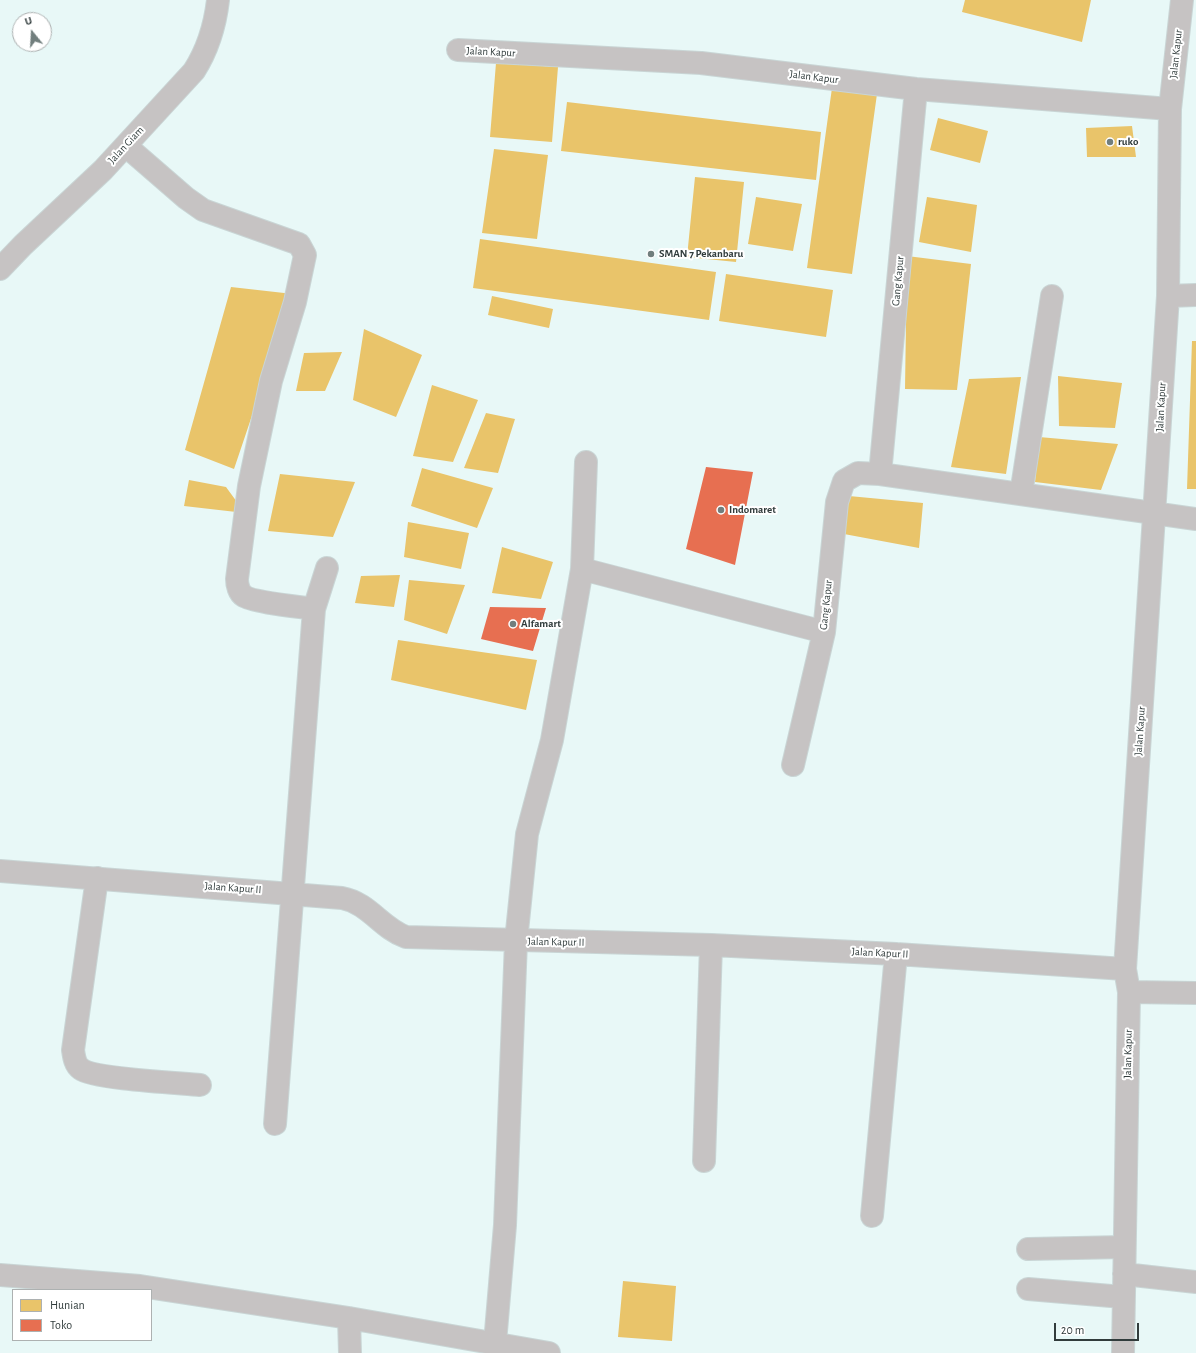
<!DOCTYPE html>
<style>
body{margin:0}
#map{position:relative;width:1196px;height:1353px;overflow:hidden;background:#e8f8f7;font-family:"Alegreya Sans",sans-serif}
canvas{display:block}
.legend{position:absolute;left:12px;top:1289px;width:140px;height:52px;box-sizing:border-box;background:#fff;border:1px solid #adb1b1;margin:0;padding:5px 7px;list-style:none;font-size:12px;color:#313c3c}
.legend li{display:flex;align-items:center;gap:8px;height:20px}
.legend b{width:20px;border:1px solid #adb1b1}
.north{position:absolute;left:12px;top:12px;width:40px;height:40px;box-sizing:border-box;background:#fff;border:1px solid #adb1b1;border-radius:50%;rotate:342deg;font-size:11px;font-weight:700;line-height:16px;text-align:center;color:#313c3c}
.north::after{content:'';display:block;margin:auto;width:14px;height:18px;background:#717e7d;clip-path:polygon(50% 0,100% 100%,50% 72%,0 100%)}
.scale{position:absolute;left:1054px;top:1323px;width:85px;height:18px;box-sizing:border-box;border:2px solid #313c3c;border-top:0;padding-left:5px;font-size:12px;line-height:14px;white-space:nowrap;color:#313c3c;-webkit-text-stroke:3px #fff;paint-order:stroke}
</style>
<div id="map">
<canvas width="1196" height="1353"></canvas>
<ul class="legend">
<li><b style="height:11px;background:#e9c46a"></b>Hunian</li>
<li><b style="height:11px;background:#e76f51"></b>Toko</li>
</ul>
<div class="north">U</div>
<div class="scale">20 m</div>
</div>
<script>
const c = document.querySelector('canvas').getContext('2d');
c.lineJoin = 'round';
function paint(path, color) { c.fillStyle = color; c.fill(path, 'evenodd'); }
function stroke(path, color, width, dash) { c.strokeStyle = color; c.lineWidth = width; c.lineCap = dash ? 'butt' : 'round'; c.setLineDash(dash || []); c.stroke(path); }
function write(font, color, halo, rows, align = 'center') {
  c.font = font + ' "Alegreya Sans",sans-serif'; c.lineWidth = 4; c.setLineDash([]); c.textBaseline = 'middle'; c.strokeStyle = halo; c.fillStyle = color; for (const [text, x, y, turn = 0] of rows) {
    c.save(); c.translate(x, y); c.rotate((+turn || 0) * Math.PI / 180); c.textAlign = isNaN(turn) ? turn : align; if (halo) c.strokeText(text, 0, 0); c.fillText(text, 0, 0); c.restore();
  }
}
paint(new Path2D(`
 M965,0H1091L1082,42L962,12Z
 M496,63L558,67L552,142L490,137Z
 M832,88L877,94L852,274L807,268Z
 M567,102L821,132L816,180L561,151Z
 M938,118L988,131L980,163L930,150Z
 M1132,126L1136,157H1087L1086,128Z
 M494,149L548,155L537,239L482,233Z
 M695,177L744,182L736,262L687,257Z
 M756,197L802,204L793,251L748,244Z
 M927,197L977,205L971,252L919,242Z
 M480,239L716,272L709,320L473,288Z
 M907,256L971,264L957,390L905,389Z
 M726,274L833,290L826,337L719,321Z
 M231,287L293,294L234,469L185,450Z
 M492,296L553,309L549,328L488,315Z
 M364,329L422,355L396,417L353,400Z
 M1192,341H1196V489H1187Z
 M342,352L325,391H296L304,353Z
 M1058,376L1122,383L1115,428L1059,426Z
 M1021,377L1006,474L951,467L969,379Z
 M432,385L478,400L453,462L413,456Z
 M486,413L515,419L498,473L464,468Z
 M1039,437L1118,444L1101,490L1035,482Z
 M422,468L493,488L477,528L411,506Z
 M280,474L355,482L333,537L268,531Z
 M189,480L226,487L245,513L184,506Z
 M849,496L923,503L919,548L844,534Z
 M408,522L469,533L461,569L404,557Z
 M502,547L553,562L541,599L492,593Z
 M400,575L394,607L355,603L361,576Z
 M409,580L465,585L447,634L404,620Z
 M398,640L537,660L526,710L391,680Z
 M623,1281L676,1286L672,1341L618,1337Z`), '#e9c46a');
paint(new Path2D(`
 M706,467L753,472L735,565L686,549Z
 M490,607L546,608L533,651L481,639Z`), '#e76f51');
const minor = new Path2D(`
 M458,50L701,63L916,89L1170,109
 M126,146L186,198L203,210L299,244L305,255L295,302L271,381L249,486L237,579C237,585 239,593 244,596C252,602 301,607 314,609
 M0,269L23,245L103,170L194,71C208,49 215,26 218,0
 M1168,296L1196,295
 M880,474L916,89
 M1021,494L1052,296
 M582,569L824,632
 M793,765L824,632L837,502L844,481L858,473L880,474L1196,519
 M0,871L342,898C369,903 381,928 406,937L711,945L896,954L1125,969
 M97,878L73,1050C74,1057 75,1065 81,1069C94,1079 180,1083 200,1085
 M1129,992L1196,993
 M275,1124L314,609L327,568
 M704,1161L711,945
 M872,1216L896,954
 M1028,1249L1124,1247
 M1124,1274L1196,1282
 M0,1275L140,1286L349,1318L549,1353
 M1028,1289L1123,1297
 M349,1318L350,1353
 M495,1343L505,1225L516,941L527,834L552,740L582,569L586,462
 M1123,1353L1129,992L1125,969L1168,296L1170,109L1182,0`);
stroke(minor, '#c9d5d5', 24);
stroke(minor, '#c6c3c3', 22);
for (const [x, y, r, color] of [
 [1110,142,4,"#717e7d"],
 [651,254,4,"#717e7d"],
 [721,510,4,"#717e7d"],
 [513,624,4,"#717e7d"]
]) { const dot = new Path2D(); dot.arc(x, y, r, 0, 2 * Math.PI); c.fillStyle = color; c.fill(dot); stroke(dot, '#fff', 1.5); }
write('11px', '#313c3c', '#fff', [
 ["Jalan Kapur",491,52,3],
 ["Jalan Kapur",1176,54,-84],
 ["Jalan Kapur",814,77,7],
 ["Jalan Giam",126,145,-47],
 ["Gang Kapur",898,281,-85],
 ["Jalan Kapur",1161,407,-87],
 ["Gang Kapur",826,605,-84],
 ["Jalan Kapur",1140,731,-86],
 ["Jalan Kapur II",233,888,4],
 ["Jalan Kapur II",556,942,1],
 ["Jalan Kapur II",880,953,3],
 ["Jalan Kapur",1128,1054,-89]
]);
write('bold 11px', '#313c3c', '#fff', [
 ["ruko",1118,142],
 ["SMAN 7 Pekanbaru",659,254],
 ["Indomaret",729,510],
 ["Alfamart",521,624]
], 'left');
</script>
